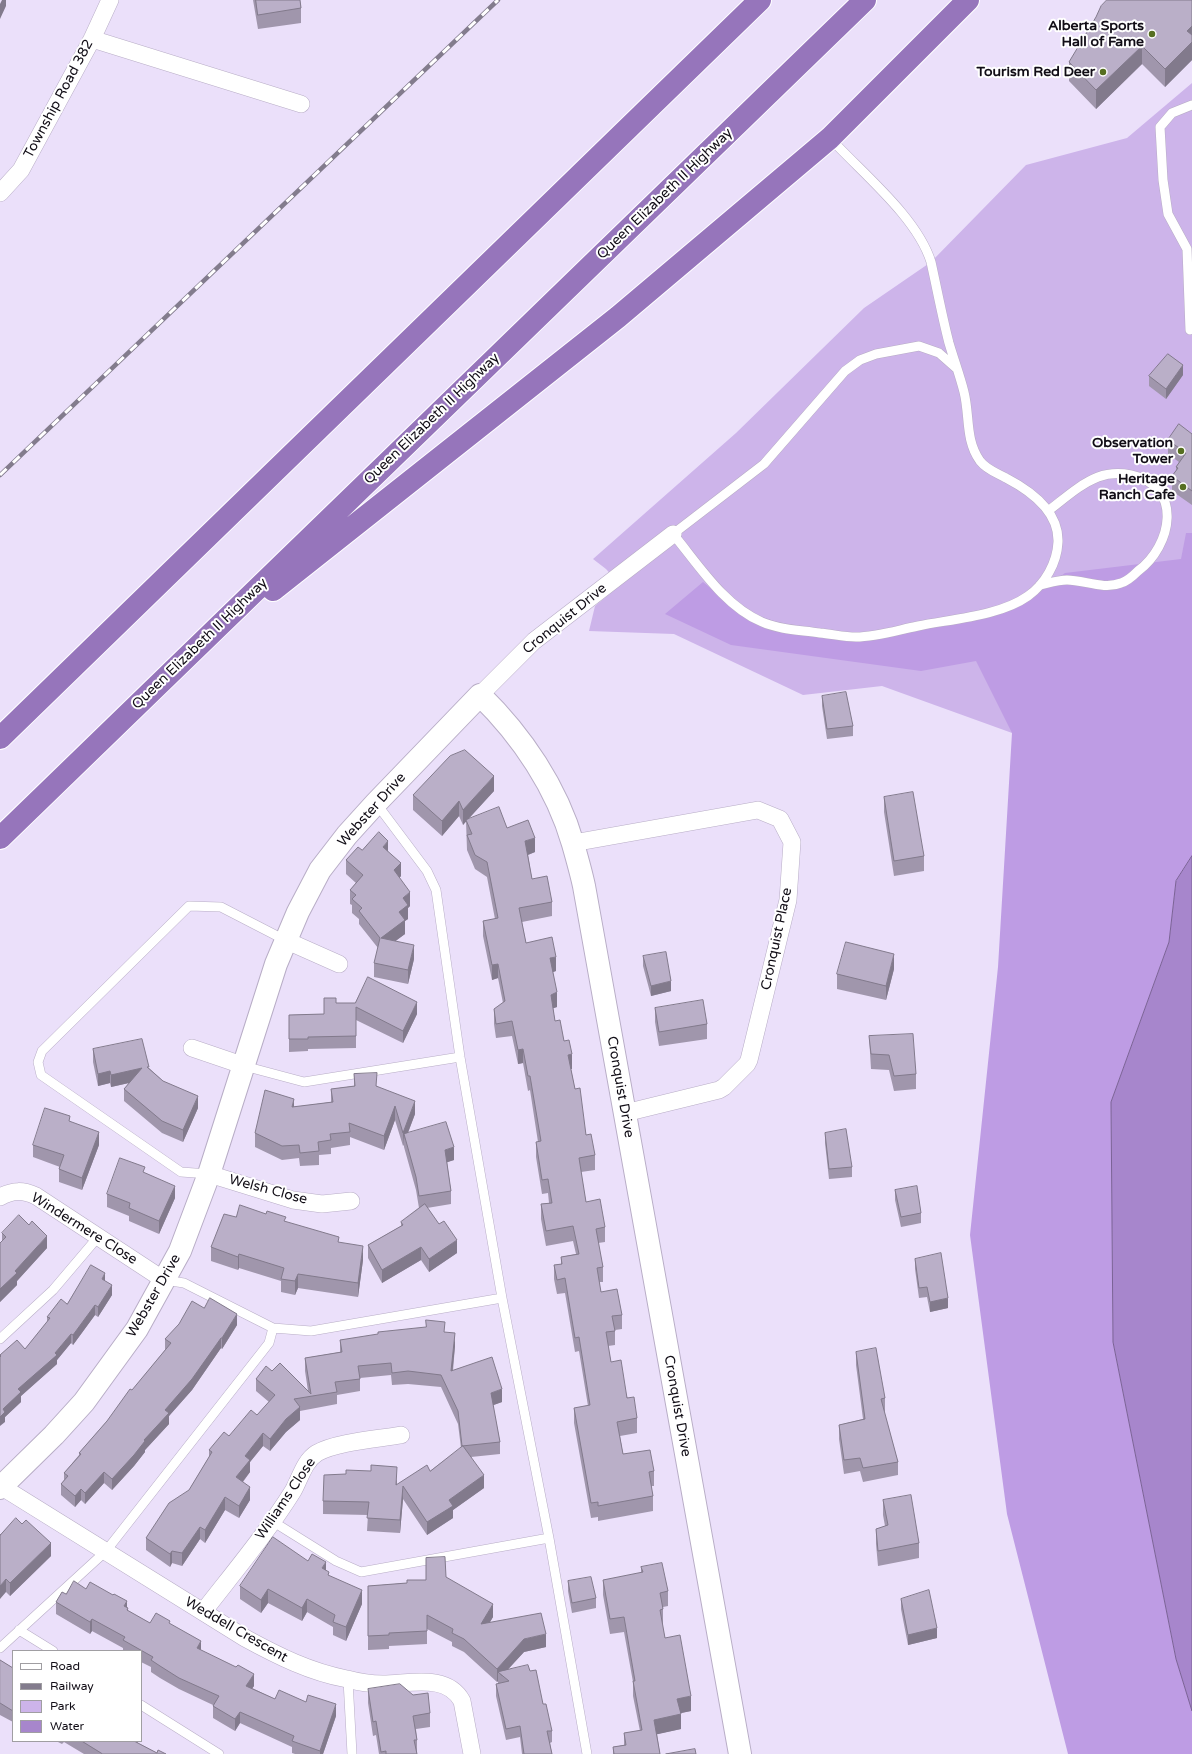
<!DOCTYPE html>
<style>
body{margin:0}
#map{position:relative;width:1192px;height:1754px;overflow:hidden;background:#ebe0fa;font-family:"Varela Round",sans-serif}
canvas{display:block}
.legend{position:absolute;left:12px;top:1650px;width:130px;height:92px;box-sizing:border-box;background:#fff;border:1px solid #a09ea2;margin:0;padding:5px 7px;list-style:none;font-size:12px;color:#110d16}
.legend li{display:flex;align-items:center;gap:8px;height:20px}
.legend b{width:20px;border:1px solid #a09ea2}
</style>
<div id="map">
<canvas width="1192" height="1754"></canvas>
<ul class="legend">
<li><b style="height:5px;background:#fff"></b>Road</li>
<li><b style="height:5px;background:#837c8d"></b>Railway</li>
<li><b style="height:11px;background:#cdb4ea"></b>Park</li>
<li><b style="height:11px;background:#a786cc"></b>Water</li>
</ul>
</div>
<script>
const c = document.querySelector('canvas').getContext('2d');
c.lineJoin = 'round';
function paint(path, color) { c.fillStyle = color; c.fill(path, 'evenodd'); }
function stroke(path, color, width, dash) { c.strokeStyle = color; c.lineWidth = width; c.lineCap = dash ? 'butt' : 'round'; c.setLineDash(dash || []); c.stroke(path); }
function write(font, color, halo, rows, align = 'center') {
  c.font = font + ' "Varela Round",sans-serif'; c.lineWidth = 4; c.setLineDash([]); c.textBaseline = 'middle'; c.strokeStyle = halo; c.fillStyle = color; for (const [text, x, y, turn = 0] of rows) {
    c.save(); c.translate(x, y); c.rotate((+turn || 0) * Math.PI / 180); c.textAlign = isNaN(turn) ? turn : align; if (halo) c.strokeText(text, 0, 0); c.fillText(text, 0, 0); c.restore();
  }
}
paint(new Path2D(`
 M1192,83V798L882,686L803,695L674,634L589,631L595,606L620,585L606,569L593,559L736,433L864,308L931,262L1026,165L1127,138Z`), '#cdb4ea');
paint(new Path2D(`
 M1186,533H1192V856L1176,881L1169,942L1111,1102L1113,1342L1176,1659L1192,1711V1754H1068L1007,1514L970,1235L998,967L1012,733L976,661L921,671L731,645L665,614L703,582L735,608L825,638L863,639L1029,599L1065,573L1181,559Z`), '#be9ce4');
const water = new Path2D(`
 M1192,856V1711L1176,1659L1113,1342L1111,1102L1169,942L1176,881Z`);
paint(water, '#a786cc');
stroke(water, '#7a6295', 1);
const service = new Path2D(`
 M830,138C862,173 917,217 931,262C937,289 942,316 949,343C954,360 960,376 964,392C970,416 965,440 980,461C987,470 997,473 1006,478C1031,491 1059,512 1058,542C1057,563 1045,584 1028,596C1000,616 952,619 918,626C898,630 876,637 856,637C844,637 832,634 820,633C801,630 780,630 762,622C724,606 698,564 673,534L764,464L845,371L860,360L876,354L919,346L939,353L956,368
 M1190,330L1187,249L1168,214L1163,180L1160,127L1172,113L1192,105
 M1040,585C1049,583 1058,580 1067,580C1084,580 1104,590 1121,583C1128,581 1133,576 1138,571C1172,546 1184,486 1131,475C1121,473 1109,473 1098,477C1080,484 1064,499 1048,511
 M376,803L427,871L436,890L460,1057L502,1298L549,1538L587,1754
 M244,1066L304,1082L460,1057
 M209,1174L181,1172L41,1075L38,1062L42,1051L189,906L221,907L285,940
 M164,1280L184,1283L273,1328L311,1331L502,1298
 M0,1339L53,1290L98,1237
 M272,1521L336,1561L361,1572L549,1538
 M19,1630L53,1651
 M0,1648L106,1551L269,1343L273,1328
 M348,1680L352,1754
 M141,1705L219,1754`);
const minor = new Path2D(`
 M92,39L301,104
 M0,193L21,170L92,39L110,0
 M480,695L534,641L673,534
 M573,843L758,810L780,819L792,842L788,900L749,1060L747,1064L724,1087L719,1090L625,1113
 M285,940L339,964
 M192,1048L242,1065
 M209,1174L293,1200L322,1204L351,1201
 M0,1197C13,1190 23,1190 36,1196L164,1280
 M2,1487L245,1638C278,1656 310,1672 347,1679C358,1682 371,1684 383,1684C409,1684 447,1673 462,1701L472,1754
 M203,1612C234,1572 266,1534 293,1491C300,1479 304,1461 317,1453C336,1442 378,1439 401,1435`);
const tertiary = new Path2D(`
 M0,1488L54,1435L84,1402L137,1329L180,1251L209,1174L276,964L298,912L320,870L347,835L376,803L480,695C522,736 557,788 573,844C577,858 581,872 584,886L740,1754`);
const motorway = new Path2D(`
 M273,590L618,317L830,138L968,0
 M0,738L760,0
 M0,838L865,0`);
stroke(service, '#b8adc6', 10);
stroke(minor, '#b8adc6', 18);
stroke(tertiary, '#b8adc6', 24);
stroke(motorway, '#fff', 24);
stroke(service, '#fff', 9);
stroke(minor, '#fff', 17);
stroke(tertiary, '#fff', 22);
stroke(motorway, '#9675bb', 22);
const rail = new Path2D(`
 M0,475L498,0`);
stroke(rail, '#837c8d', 4.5);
stroke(rail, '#fff', 3, [9]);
paint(new Path2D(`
 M253,0H300L301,8V23L258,29Z
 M1192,0V60L1165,87L1142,64L1096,109L1069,81V62Z
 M1183,375L1166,399L1149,386V376Z
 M1192,434V505L1172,491V476L1176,471V467L1179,462L1168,454V440Z
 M822,696L853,726V736L827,739L822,706Z
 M494,791L468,819L507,828L535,852L528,855L532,879L552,902V916L522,922L526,943L556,971L553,972L557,1007L553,1008L555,1021L564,1041L572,1069H571L575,1089L586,1135L595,1155V1170L581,1172L586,1202L605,1227V1242L598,1243L603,1267V1282H599L601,1292L622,1315V1329L615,1330V1345L608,1346L611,1362L637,1418V1433L620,1436L623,1454L654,1471V1486H651L653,1496V1511L598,1521V1517L591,1518L574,1423V1408L588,1406L579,1351L575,1352L565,1293L557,1294L554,1279V1265L561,1264V1257L576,1254L573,1241L546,1246L541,1219V1204L549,1203L548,1193L542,1194L536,1157V1142H538L530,1090L528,1091L523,1063L518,1064L512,1036L496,1038L494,1024V1009L503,1003L498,978L492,980L483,936V921L495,919L487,877L475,869L467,850L466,821L463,825L459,816L442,836L413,810V795Z
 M884,797L924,856V871L894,876L884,812Z
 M362,850L388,851L401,876L399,878L410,906L408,908V919L405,921V934L395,941L414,959L408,984L374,977V963L378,948L359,924V919L352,913V905L350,904V890L356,883L346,874V860Z
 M643,956L671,991L651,996L643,966Z
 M894,969L886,1000L837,989V974Z
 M336,1003L417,1014L403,1043L356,1020V1048L308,1049V1051L289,1052V1015L324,1014Z
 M655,1008L707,1024V1039L659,1046L655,1022Z
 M869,1036L916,1074V1089L894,1091L889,1070L871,1069Z
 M93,1049L149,1068L163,1081L198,1108L183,1142L162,1133L124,1101V1089L129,1083L111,1087L110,1083L98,1086L93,1062Z
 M354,1074L377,1086L415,1114L408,1133L454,1160L447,1162L451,1191V1204L427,1208L457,1253L429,1272L421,1260L382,1283L368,1258V1245L401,1226V1222L419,1208L416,1190L404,1147V1145L403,1146L395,1120L384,1150L350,1137V1145L331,1148V1154L319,1155V1165L300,1166L299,1158L282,1160L255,1147V1133L294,1107L331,1102V1089L354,1086Z
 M70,1121L99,1145L82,1190L59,1182V1169L60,1167L33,1157V1145Z
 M825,1133L852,1167V1177L829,1179L825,1143Z
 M145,1173L175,1198L159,1234L129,1221V1216L107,1207V1194Z
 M895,1190L921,1213V1223L901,1227L895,1200Z
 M236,1217L286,1222L339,1243L363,1260L358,1297L298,1288L295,1295L281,1292V1281L239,1268L238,1270L211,1261V1247Z
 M2,1233L47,1248L17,1281V1285L0,1302V1243L2,1241Z
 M915,1259L948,1308L930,1312L927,1297L919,1298L915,1269Z
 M105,1281L112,1295L98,1317L95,1315L73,1345L71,1343L57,1360V1364L21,1396V1402L5,1417V1422L0,1355L25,1349L47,1322V1317L67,1304Z
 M204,1308L237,1325L222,1349L221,1348L192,1390L169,1416V1424L145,1450V1452L134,1466L112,1490L104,1483L85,1504L81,1500L75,1507L61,1495V1484L64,1480V1473L79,1455V1453L107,1421L165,1350V1339Z
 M445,1332L455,1346L453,1371L502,1402L493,1405L500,1442V1454L471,1457L484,1488L453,1510V1518L427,1535L403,1499L400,1533L367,1531L368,1515L323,1514V1501L397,1480V1485L430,1471L461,1448L458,1424L441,1387L408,1384L392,1385L391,1375L360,1378V1391L337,1395V1404L300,1411V1420L286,1432L270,1451L263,1446L250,1462V1472L243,1482L250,1500L239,1518L225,1510L205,1543L200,1539L182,1566L172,1563L170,1567L146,1550V1538L189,1490L209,1457V1450L257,1415L269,1402L256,1391V1379L272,1371L308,1391L305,1371V1358L340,1352V1340Z
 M856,1352L885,1398V1411L884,1412L898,1462V1475L863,1482L860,1471L844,1474L839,1439V1425L863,1419L856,1365Z
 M883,1500L919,1543V1558L878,1566L876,1544V1529L885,1526L883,1515Z
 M0,1534L51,1556L10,1596L6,1592Z
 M426,1558L446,1577L493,1617L490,1622L546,1647L524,1652L508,1669L530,1671L543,1704L552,1731V1742L550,1743L552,1754H522L520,1737L506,1740L496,1696V1684H498V1681L497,1682L464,1652L452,1646V1642L427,1629V1644L389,1646V1649L368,1650V1586L407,1583L426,1580Z
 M308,1561L326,1570L329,1576L362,1604L346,1641L333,1635V1627L307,1612L302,1621L268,1603L261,1613L240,1599V1586Z
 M641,1567L668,1591V1606L663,1607V1624H662L665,1638L691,1711L680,1713L681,1729L657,1734L660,1754H613V1747L624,1745V1733L640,1731L633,1696V1682L624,1632L610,1634L603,1595V1580L641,1573Z
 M568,1581L596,1598V1608L572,1613L568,1591Z
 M86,1589L127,1608L128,1611L150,1623L170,1624L201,1650L254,1686L252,1688L275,1699L336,1716L323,1754H295L292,1753V1747L240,1723L235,1731L213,1718V1705L179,1689L160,1678L151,1672V1667L141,1662V1651H123V1648L92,1631L90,1634L56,1614V1602L66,1594Z
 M901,1599L937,1638L908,1645L901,1609Z
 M0,1660L13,1668V1722L0,1715Z
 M368,1689L430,1713V1727L416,1729L417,1740V1754H379L376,1735L373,1736L368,1703Z
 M56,1741H138V1743L157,1753L166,1754H84L64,1742L62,1744Z`), '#a096ac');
paint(new Path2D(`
 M2,0H6V6L0,19V4Z
 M1192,26V60L1165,87V69L1187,31Z
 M1142,46V64L1096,109V90Z
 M1183,365V375L1166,399V389Z
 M494,776V791L463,825V810Z
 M459,801V816L442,836V821Z
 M535,838V852L525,856V841Z
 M388,841V854L383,847Z
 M401,863V876L394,884V870Z
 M410,892V906L408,908V919L405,921V934L381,952V938L399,912L403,898Z
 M414,945V959L408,984V970Z
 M894,954V969L886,1000V986Z
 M556,957V971L550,973V958Z
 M498,964V978L492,980V965Z
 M671,981V991L651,996V986Z
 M557,992V1007L551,1009V995Z
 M417,1002V1014L403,1043V1031Z
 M523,1049V1063L518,1064V1050Z
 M572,1054V1069H568V1055Z
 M142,1068V1080L111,1087V1075Z
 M110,1071V1083L98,1086V1074Z
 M198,1096V1108L183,1142V1130Z
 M294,1099V1113L292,1107Z
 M415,1101V1114L405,1140L404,1134L403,1146V1133Z
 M395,1106V1120L384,1150V1136Z
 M99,1132V1145L82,1190V1178Z
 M454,1147V1160L445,1163V1150Z
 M175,1186V1198L159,1234V1221Z
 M47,1236V1248L17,1281V1285L0,1302V1289L15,1271Z
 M457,1240V1253L429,1272V1259Z
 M363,1246V1260L358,1297V1283Z
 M421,1247V1260L382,1283V1270Z
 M239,1254V1268L238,1270V1257Z
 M105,1273V1283L102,1279Z
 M298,1274V1288L295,1295V1281Z
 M112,1285V1295L98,1317V1307Z
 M948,1298V1308L930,1312V1302Z
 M95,1305V1315L73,1345V1335Z
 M237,1314V1325L222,1349V1338Z
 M455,1333V1346L451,1384V1371Z
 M71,1334V1343L57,1360V1364L21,1396V1402L5,1417V1422L0,1426V1417L3,1409L18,1389L55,1353Z
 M221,1338V1348L192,1390L169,1416V1424L145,1450V1452L134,1466L112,1490V1479L144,1440L165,1410Z
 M502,1389V1402L491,1406V1393Z
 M300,1407V1420L286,1432L270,1451V1439L286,1419Z
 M263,1433V1446L250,1462V1472L236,1490V1477L245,1456Z
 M104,1472V1483L85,1504V1493Z
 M484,1475V1488L453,1510V1518L427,1535V1522L449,1500Z
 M403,1486V1499L400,1533V1520Z
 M250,1487V1500L239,1518V1506Z
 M81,1489V1500L75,1507V1496Z
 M225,1497V1510L205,1543V1530Z
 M200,1527V1539L182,1566V1553Z
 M51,1543V1556L10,1596V1583Z
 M172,1551V1563L170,1567V1554Z
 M326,1562V1575L322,1568Z
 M6,1579V1592L0,1599V1586Z
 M268,1589V1603L261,1613V1600Z
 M362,1590V1604L346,1641V1627Z
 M307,1599V1612L302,1621V1608Z
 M127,1601V1609L128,1608V1620L124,1606Z
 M493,1604V1617L481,1637V1624Z
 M92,1619V1631L90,1634V1622Z
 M937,1628V1638L908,1645V1635Z
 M546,1634V1647L524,1652L502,1676L498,1672V1681L497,1682V1669L524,1639Z
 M201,1641V1653L197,1648Z
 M254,1674V1686L246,1697V1686Z
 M691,1696V1711L677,1714V1699Z
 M336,1704V1716L323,1754H320V1751Z
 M240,1712V1723L235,1731V1719Z
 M681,1714V1729L654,1735V1720Z`), '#827a8c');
const building = new Path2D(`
 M256,0H300L301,8L258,15Z
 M1107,0H1192V26L1187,31L1192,35V42L1165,69L1142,46L1096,90L1069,62L1096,17L1101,6Z
 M1168,354L1183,365L1166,389L1149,376Z
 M1179,424L1192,434V491L1172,476L1178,468L1176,467L1186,453L1168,440Z
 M846,692L853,726L827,729L822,696Z
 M465,750L494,776L463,810L459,801L442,821L413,795L450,756Z
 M913,792L924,856L894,861L884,797Z
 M499,807L507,828L528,820L535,838L525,841L532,879L547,876L552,902L519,908L526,943L552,937L556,957L550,958L557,992L551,995L555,1021L560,1020L564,1041L569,1040L572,1054L568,1055L575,1089L580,1088L586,1135L591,1134L595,1155L579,1158L586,1202L600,1199L605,1227L596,1229L603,1267L597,1268L601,1292L617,1289L622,1315L612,1316L615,1331L606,1332L611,1362L621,1360L627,1398L634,1397L637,1418L617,1422L623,1454L650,1450L654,1471L649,1472L653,1496L598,1506V1502L591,1503L574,1408L590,1405L579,1337L575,1338L565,1278L557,1280L554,1265L562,1264L561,1257L579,1254L573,1226L546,1231L541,1204L552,1203L548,1179L542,1180L536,1142L541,1141L530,1076H528L523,1049L518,1050L512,1021L496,1024L494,1009L505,1001L498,964L492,965L483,921L498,918L487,862L475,855L467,835L472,834L466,820Z
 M379,832L388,841L383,847L401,863L394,870L410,892L403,898L408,905L399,912L405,920L381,938L414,945L408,970L374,963L380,938L359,911L362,908L352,899L356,895L350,890L363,875L346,860L358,847L362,850Z
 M846,942L894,954L886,986L837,974Z
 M666,952L671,981L651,986L643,956Z
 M368,977L417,1002L403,1031L356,1007V1036L308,1037V1039H289V1015L324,1014V998H336V1003H355Z
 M703,1000L707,1024L659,1032L655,1008Z
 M913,1034L916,1074L894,1076L889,1055L871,1054L869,1036Z
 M142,1039L149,1067H147L163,1081L198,1096L183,1130L162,1121L124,1089L142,1068L111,1075L110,1071L98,1074L93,1049Z
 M377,1073L376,1086L415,1101L403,1133L395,1106L384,1136L349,1123L350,1132L330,1134L331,1140L318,1142L319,1151L300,1153L299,1145L282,1146L255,1133L265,1090L294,1099L292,1107L333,1102L331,1089L355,1086L354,1074Z
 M45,1108L70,1116L69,1121L99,1132L82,1178L59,1169L64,1155L33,1145Z
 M446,1122L454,1147L445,1150L451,1191L419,1196L416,1177L404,1134Z
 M846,1129L852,1167L829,1169L825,1133Z
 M120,1158L145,1167L143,1172L175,1186L159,1221L129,1208L130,1203L107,1194Z
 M917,1186L921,1213L901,1217L895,1190Z
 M425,1204L439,1224L444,1221L457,1240L429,1259L421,1247L382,1270L368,1245L403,1225L401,1222Z
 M240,1205L266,1214L267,1211L286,1217L284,1221L339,1237L338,1242L363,1246L358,1283L298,1274L295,1281L281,1279L284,1268L239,1254L238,1257L211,1247L224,1214L236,1217Z
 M19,1215L29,1225L32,1221L47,1236L15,1271L17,1273L0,1289V1243L6,1237L2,1233Z
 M941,1253L948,1298L930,1302L927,1287L919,1288L915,1259Z
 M91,1265L105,1273L102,1279L112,1285L98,1307L95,1305L73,1335L71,1334L55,1353L57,1355L18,1389L21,1392L3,1409L5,1412L0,1417V1357L1,1356L0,1355L17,1340L25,1349L50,1318L47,1317L61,1299L67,1304Z
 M210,1298L237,1314L222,1338H221L192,1379L165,1410L169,1413L144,1440L145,1441L134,1455L112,1479L104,1472L85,1493L81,1489L75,1496L61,1484L68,1476L64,1473L81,1454L79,1453L107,1421L130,1389L132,1390L171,1343L165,1339L179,1324L192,1301L204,1308Z
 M426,1320L445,1322L444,1332L455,1333L451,1371L492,1357L502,1389L491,1393L500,1442L462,1446L458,1411L441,1375L408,1371L392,1373L391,1363L358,1366L360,1379L335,1382L337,1392L294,1399L300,1407L286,1419L270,1439L263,1433L245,1456L250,1460L236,1477L250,1487L239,1506L225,1497L205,1530L200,1527L182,1553L172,1551L170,1554L146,1538L169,1503L189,1490L212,1452L209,1450L224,1432L229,1436L251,1410L257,1415L275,1395L256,1379L266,1366L272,1371L280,1363L311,1394L305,1358L342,1352L340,1340L378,1334V1332L426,1327Z
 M876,1348L885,1398L881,1399L898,1462L863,1468L860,1458L844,1460L839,1425L865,1419L856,1352Z
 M463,1446L484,1475L449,1500L453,1506L427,1522L403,1486L400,1520L367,1518L369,1502L323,1501L324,1475L346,1474V1470L371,1471V1465L397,1467L396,1485L427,1465L430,1471Z
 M911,1495L919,1543L878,1551L876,1529L888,1525L883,1500Z
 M16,1518L22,1524L26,1520L51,1543L10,1583L6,1579L0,1586V1534V1535Z
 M273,1537L308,1561L312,1554L326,1562L322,1568L329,1572L328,1575L362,1590L346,1627L333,1622L335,1615L307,1599L302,1608L268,1589L261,1600L240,1586Z
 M445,1557L446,1577L493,1604L481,1624L541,1613L546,1634L524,1639L497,1669L464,1639L452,1633L453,1629L427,1615V1631L389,1633V1635L368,1636V1586L407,1583V1580H426V1558Z
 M662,1563L668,1591L660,1593L663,1609L660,1610L665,1638L680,1635L691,1696L677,1699L681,1714L654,1720L660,1754H614L613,1747L626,1745L624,1733L642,1730L633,1681H635L624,1617L610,1619L603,1580L643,1572L641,1567Z
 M591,1577L596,1598L572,1603L568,1581Z
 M74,1581L86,1589L90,1582L113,1595L114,1594L127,1601L124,1606L128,1608L127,1610L150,1623L156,1613L170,1621L169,1623L201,1641L197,1648L236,1667L238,1665L254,1674L246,1686L275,1699L279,1690L306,1702L308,1695L336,1704L320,1751L292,1741L294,1736L240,1712L235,1719L213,1706L219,1696L179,1678L160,1666L151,1660L153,1657L123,1640L125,1637L92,1619L90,1622L56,1602L62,1592L66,1594Z
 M929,1590L937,1628L908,1635L901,1599Z
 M0,1660L13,1668V1711L0,1703Z
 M528,1665L530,1671L536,1670L543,1704H546L552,1731H547L552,1754H524L520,1726L506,1729L496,1684L509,1681L498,1672Z
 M400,1684L413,1695L428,1693L430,1713L413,1716L417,1740H414L417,1754H386V1751L381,1752L376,1721L373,1722L368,1689Z
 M82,1741H134L157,1753L158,1750L166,1754H103Z
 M695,1749L696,1754H666Z`);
paint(building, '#baafc8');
stroke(building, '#827a8c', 1);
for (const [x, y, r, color] of [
 [1152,34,4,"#566f21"],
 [1103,72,4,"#566f21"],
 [1181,451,4,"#566f21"],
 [1183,487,4,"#566f21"]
]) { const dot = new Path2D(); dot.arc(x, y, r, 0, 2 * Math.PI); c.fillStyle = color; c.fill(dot); stroke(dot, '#fff', 1.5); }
write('bold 14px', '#110d16', '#fff', [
 ["Alberta Sports",1144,26],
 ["Hall of Fame",1144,42],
 ["Tourism Red Deer",1095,72],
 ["Observation",1173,443],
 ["Tower",1173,459],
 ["Heritage",1175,479],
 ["Ranch Cafe",1175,495]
], 'right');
write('14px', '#110d16', '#fff', [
 ["Township Road 382",59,99,-62],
 ["Queen Elizabeth II Highway",665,194,-44],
 ["Queen Elizabeth II Highway",432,419,-44],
 ["Cronquist Drive",565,619,-39],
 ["Queen Elizabeth II Highway",200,644,-44],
 ["Webster Drive",372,810,-48],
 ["Cronquist Place",777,939,-78],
 ["Cronquist Drive",620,1087,80],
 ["Welsh Close",268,1190,15],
 ["Windermere Close",84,1229,32],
 ["Webster Drive",154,1296,-60],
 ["Cronquist Drive",677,1406,80],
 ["Williams Close",286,1499,-56],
 ["Weddell Crescent",236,1630,30]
]);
</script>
